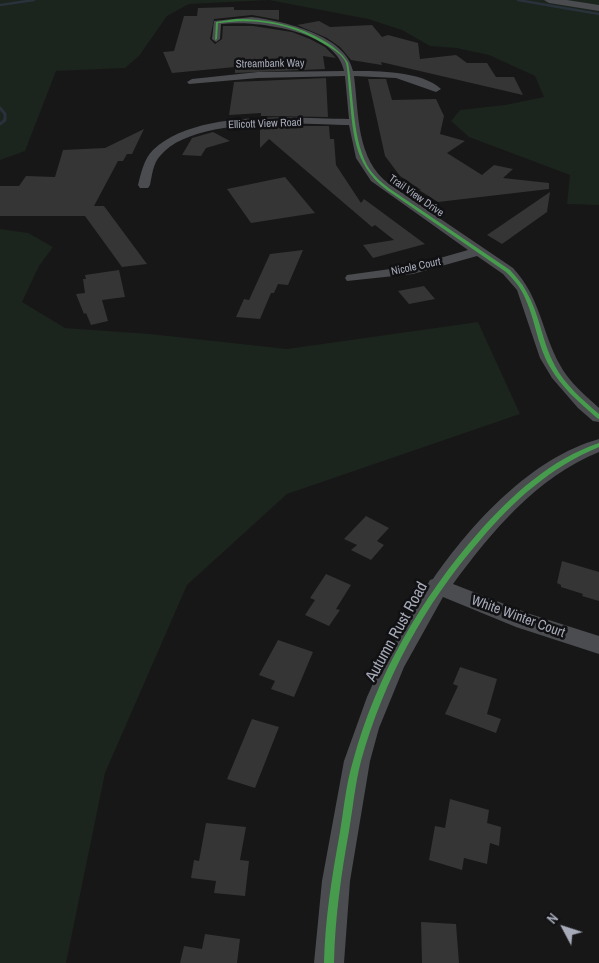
<!DOCTYPE html>
<style>
body{margin:0}
#map{position:relative;width:599px;height:963px;overflow:hidden;background:#171717;font-family:"Archivo Narrow",sans-serif}
canvas{display:block}
.north{position:absolute;left:539px;top:903px;width:50px;height:50px;-webkit-text-stroke:4px #111113;paint-order:stroke;rotate:310deg;font-size:14px;font-weight:700;line-height:20px;text-align:center;color:#a7abb9}
.north::after{content:'';display:block;margin:auto;width:18px;height:22px;background:#a7abb9;clip-path:polygon(50% 0,100% 100%,50% 72%,0 100%)}
</style>
<div id="map">
<canvas width="599" height="963"></canvas>
<div class="north">N</div>
</div>
<script>
const c = document.querySelector('canvas').getContext('2d');
c.lineJoin = 'round';
function paint(path, color) { c.fillStyle = color; c.fill(path, 'evenodd'); }
function stroke(path, color, width, dash) { c.strokeStyle = color; c.lineWidth = width; c.lineCap = dash ? 'butt' : 'round'; c.setLineDash(dash || []); c.stroke(path); }
function write(font, color, halo, rows, align = 'center') {
  c.font = font + ' "Archivo Narrow",sans-serif'; c.lineWidth = 5; c.setLineDash([]); c.textBaseline = 'middle'; c.strokeStyle = halo; c.fillStyle = color; for (const [text, x, y, turn = 0] of rows) {
    c.save(); c.translate(x, y); c.rotate((+turn || 0) * Math.PI / 180); c.textAlign = isNaN(turn) ? turn : align; if (halo) c.strokeText(text, 0, 0); c.fillText(text, 0, 0); c.restore();
  }
}
paint(new Path2D(`
 M0,0H599V205L567,204L570,175L469,137L451,121L460,110L505,105L544,97L535,76L489,55L456,48L430,46L402,30L368,19L269,0L189,4L167,16L139,56L125,68L56,71L25,151L0,160Z
 M0,229L28,233L53,247L39,266L22,302L65,328L150,334L287,349L478,322L520,414L287,494L187,585L105,773L66,963H0Z`), '#1c241e');
stroke(new Path2D(`
 M518,0L599,14
 M0,5L34,0`), '#29313a', 2.5);
stroke(new Path2D(`
 M0,108L5,114V120L0,124`), '#29313a', 3);
paint(new Path2D(`
 M234,7V10H279V20L252,15L214,19L210,39L215,44L222,39L223,26H253L292,32L310,39L325,47L336,58L323,56L325,69L235,73V67L172,73L163,52L174,51L184,16H197L198,8Z
 M319,21L330,27L372,25L382,37L388,35L418,43L420,59L456,55L467,63H487L496,77H514L523,95L381,62L382,65L351,60L340,47L327,38L297,25Z
 M326,78L328,117L261,116V113L229,115L234,82Z
 M368,79H386L392,100L436,99L444,116L440,134L465,141L447,153L482,175L494,165L513,169L503,178L549,183V189L438,202L419,190H421L400,176L385,156Z
 M260,126H329L330,139H334L336,165L361,203L364,199L425,244L373,258L363,245L394,240L375,225L372,227L269,139L260,148Z
 M144,129L132,154H127L123,161H118L94,206H104L147,264L122,267L85,216H0V186H19L26,176L55,177L63,150L105,148Z
 M213,132L230,141L206,148L201,156L182,155L192,138Z
 M285,177L315,213L251,223L227,189Z
 M550,192L547,212L502,244L487,235Z
 M303,250L288,285L278,284L274,293H271L260,319L236,317L244,299L249,300L270,254Z
 M119,270L125,297L102,300L108,321L91,325L86,313L84,314L76,294L85,293L83,279H86L85,275Z
 M424,286L435,299L409,304L398,291Z
 M366,516L389,528L377,541L384,545L371,560L351,550L357,545L344,539Z
 M562,561L599,572V601L582,596L583,594L561,587V585L557,583Z
 M326,574L351,585L336,609L340,610L329,626L305,615L315,600L310,598Z
 M278,640L313,652L294,697L271,689L275,681L259,675Z
 M460,667L497,679L487,714L501,719L496,733L445,714L458,686L453,684Z
 M252,719L279,727L255,788L227,779Z
 M450,799L489,810L487,823L501,827L499,846L490,843L487,864L464,858L462,870L429,860L435,826L445,828Z
 M206,823L246,827L240,860L249,861L245,896L214,893L216,881L191,878L194,860L199,861Z
 M421,922L456,924L459,963H422Z
 M205,934L240,939L237,963H180L184,946L202,949Z`), '#353536');
paint(new Path2D(`
 M252,17C283,21 346,35 353,71C378,71 422,71 441,89L436,92L396,78L354,76C359,114 356,159 389,184L513,268C541,298 541,331 560,365C569,382 585,395 599,408V422L593,421L578,408L552,378L540,358L517,290L503,274L477,256L413,274L347,281L345,278L347,275L412,266L468,250L371,181L356,158L349,125C302,124 192,116 160,156C153,163 152,176 150,185L148,188H140L138,185C141,173 144,159 153,150C196,109 293,118 349,119L345,76L258,78L189,84L187,82L192,79L258,72L344,71C337,30 254,20 221,24L220,39L216,42L212,39L214,21Z
 M599,439V452C537,477 492,531 453,584L530,614L599,636V654L516,627L443,597L404,667L379,728L370,761L350,881L344,963H314L322,881L344,761L367,697L381,666L430,580L433,579C472,523 531,458 599,439Z`), '#4a4c50');
paint(new Path2D(`
 M544,0H567L599,5V11L549,3Z`), '#4a4c50');
paint(new Path2D(`
 M236,19C268,19 298,25 326,42C335,48 343,54 348,63C354,95 352,143 370,170C375,177 382,183 390,189L510,270C516,277 522,283 526,291C540,314 542,343 555,366C565,385 583,400 599,414V419L597,418C580,403 561,387 550,367C536,343 535,314 521,290C517,283 512,278 506,272L387,190C352,164 353,130 349,90C348,81 348,71 346,63C343,55 333,49 326,45C292,24 259,18 220,23H218L217,39L215,40L216,22Z
 M599,443V447C551,467 514,500 481,539C425,603 384,679 361,761C355,784 353,808 349,831C341,875 335,918 334,963H324C325,919 332,876 340,832C344,808 346,784 353,761C376,676 421,598 479,532C512,495 551,459 599,443Z`), '#469c4c');
write('11px', '#a7abb9', '#111113', [
 ["Streambank Way",270,64,-1],
 ["Ellicott View Road",265,124,-2],
 ["Trail View Drive",416,196,35],
 ["Nicole Court",416,267,-12]
]);
write('14px', '#a7abb9', '#111113', [
 ["White Winter Court",518,617,20]
]);
write('16px', '#a7abb9', '#111113', [
 ["Autumn Rust Road",397,632,-61]
]);
</script>
